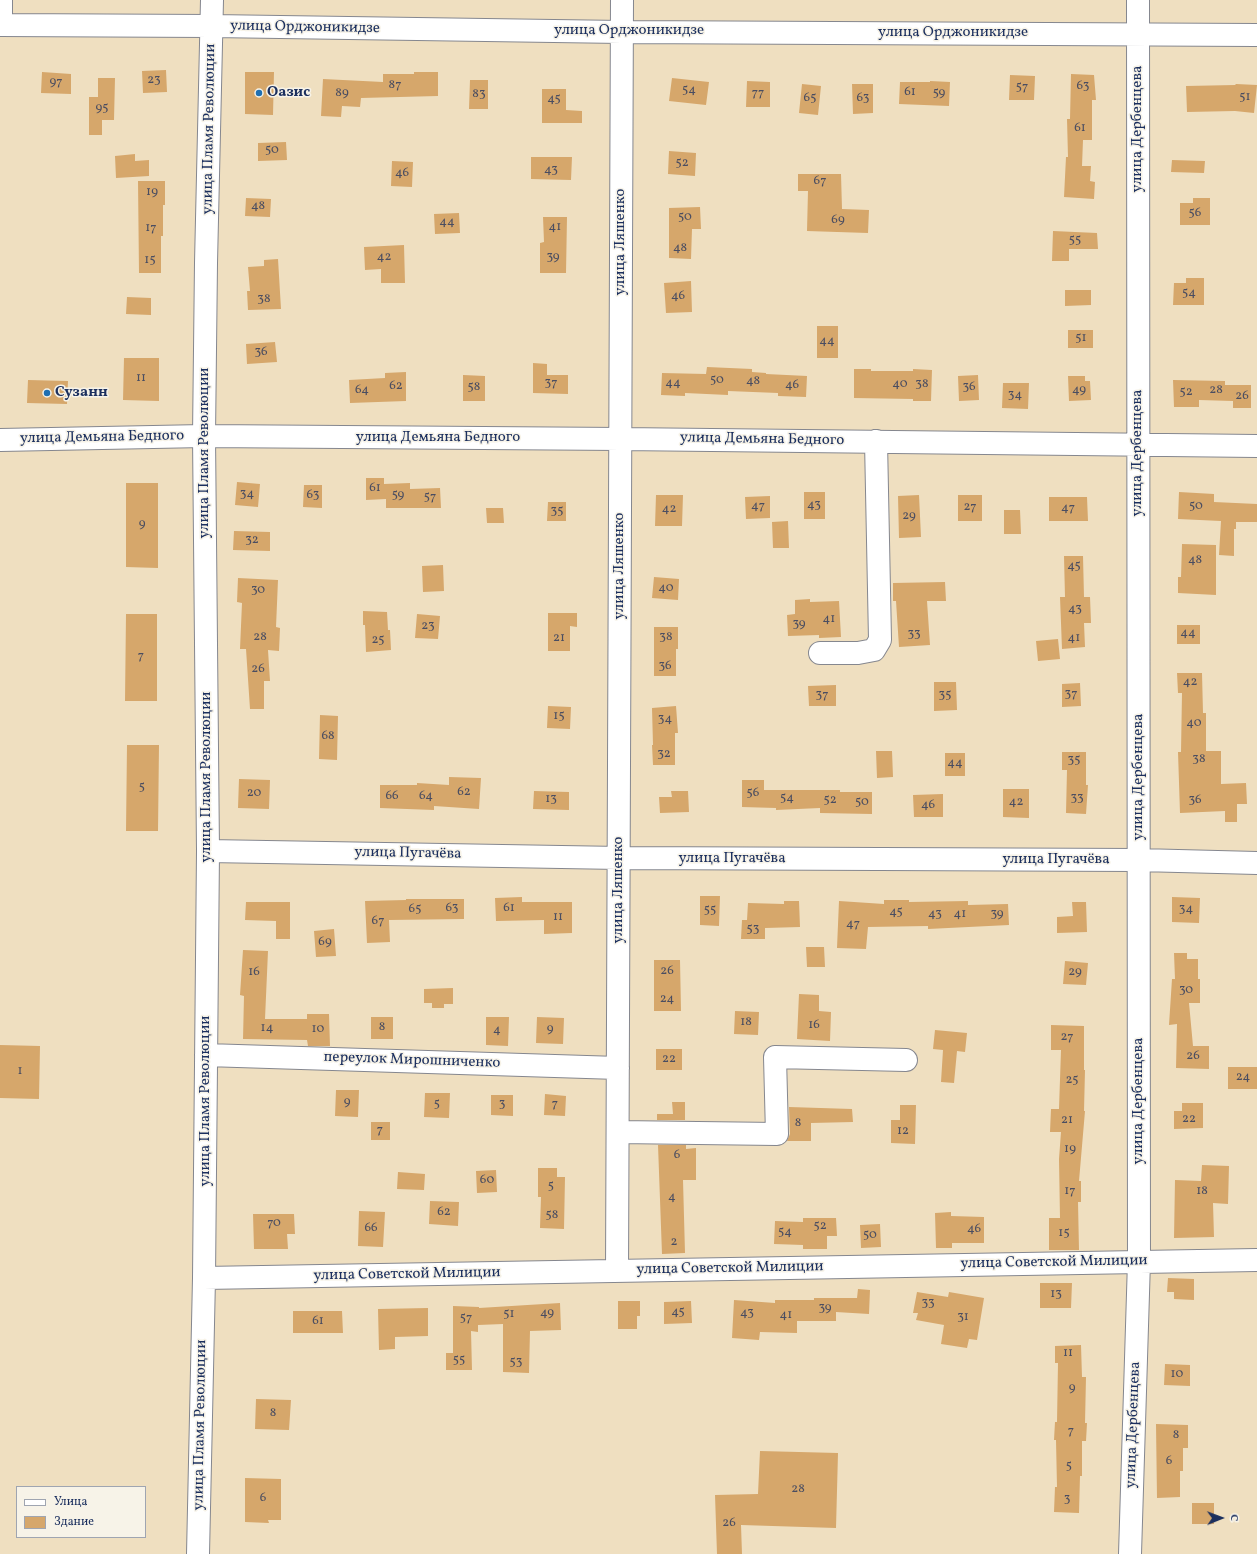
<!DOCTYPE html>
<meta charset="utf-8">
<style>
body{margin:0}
#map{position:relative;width:1257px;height:1554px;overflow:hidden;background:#efdfc0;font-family:Vollkorn,serif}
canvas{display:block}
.legend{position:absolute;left:16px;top:1486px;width:130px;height:52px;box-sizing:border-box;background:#f7f3e8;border:1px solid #9fa5b1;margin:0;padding:5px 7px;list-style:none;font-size:12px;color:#1b2f5e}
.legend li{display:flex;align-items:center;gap:8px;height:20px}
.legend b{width:20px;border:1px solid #9fa5b1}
.north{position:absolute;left:1201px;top:1498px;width:40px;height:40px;-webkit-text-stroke:3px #f7f3e8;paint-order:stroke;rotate:89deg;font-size:11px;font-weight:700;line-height:16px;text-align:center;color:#1b2f5e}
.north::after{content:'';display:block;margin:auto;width:14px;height:18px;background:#1b2f5e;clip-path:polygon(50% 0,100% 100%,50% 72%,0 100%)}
</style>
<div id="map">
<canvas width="1257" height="1554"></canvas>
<ul class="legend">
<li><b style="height:5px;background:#fff"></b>Улица</li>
<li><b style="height:11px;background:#d6a76b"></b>Здание</li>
</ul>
<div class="north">С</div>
</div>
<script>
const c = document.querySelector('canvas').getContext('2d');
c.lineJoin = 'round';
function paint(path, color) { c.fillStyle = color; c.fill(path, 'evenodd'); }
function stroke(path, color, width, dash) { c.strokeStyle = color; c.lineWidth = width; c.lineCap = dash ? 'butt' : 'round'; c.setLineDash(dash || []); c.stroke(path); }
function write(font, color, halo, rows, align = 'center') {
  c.font = font + ' Vollkorn,serif'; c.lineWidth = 3; c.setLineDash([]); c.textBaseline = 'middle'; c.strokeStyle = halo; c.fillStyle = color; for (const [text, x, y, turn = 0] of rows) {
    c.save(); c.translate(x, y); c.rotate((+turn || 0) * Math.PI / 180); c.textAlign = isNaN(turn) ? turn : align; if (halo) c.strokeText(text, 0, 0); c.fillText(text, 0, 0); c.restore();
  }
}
paint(new Path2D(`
 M166,70L167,92L143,93L142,71Z
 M42,72L71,74V94L41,93Z
 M245,72H274L273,115L245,114Z
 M414,72H438V96L361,98L360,107L342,106L341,117L321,116L323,79L383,82V74H414Z
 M1071,74L1094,75L1096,100H1092V140H1083L1082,166H1091L1090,181L1095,182L1094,199L1064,197L1066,157H1068L1067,119H1070Z
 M1010,75L1035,76L1034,100H1009Z
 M98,78H115L114,120H102V135H89V97H98Z
 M672,78L709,82L706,105L669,101Z
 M470,80H488V109H469Z
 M747,81L770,82V107H746Z
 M930,81L950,82L949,106L899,104L900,82H930Z
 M802,84L821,86L818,115L799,113Z
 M852,84H873V113L853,114Z
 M1236,84L1257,85L1254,113L1235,111L1187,112L1186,86L1235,85Z
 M542,89H566V110L582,111V123H542Z
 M286,142L287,160L258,161V143Z
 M669,151L696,153L695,176L668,174Z
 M135,154V161L149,160V176L116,178L115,156Z
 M531,157H572L571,180L531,179Z
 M1172,160L1205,161L1204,173L1171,172Z
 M392,161L413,162L412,187L391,186Z
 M798,174H841L842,209L869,210L868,233L807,231L808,191H798Z
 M138,181H165V205H163V236H161V273H139Z
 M246,198L271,199L270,217L245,216Z
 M1193,198H1210V225H1180V203H1193Z
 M700,207L701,229H692L691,259L669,258V208Z
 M459,213L460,233L435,234L434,214Z
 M543,217H567L566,273H540V243L544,242Z
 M1053,231L1097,233L1098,249H1069V261H1052Z
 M404,245L405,283H381V269L365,270L364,247Z
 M278,259L281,309L248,310L247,291H250L248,267L264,266V260Z
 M1186,278H1204V305H1173L1174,283H1186Z
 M691,281L692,312L666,313L664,283Z
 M1065,290H1091V305L1065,306Z
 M127,297L151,298V315L126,314Z
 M817,326H838V358H817Z
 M1068,330H1093V348H1068Z
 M275,342L277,362L247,364L246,344Z
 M124,358H159V401L123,400Z
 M533,363L547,364V375H568V394L533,393Z
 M707,367L752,369V372L766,373V374L807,376L806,397L778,396V393L728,391V395L685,393V396L661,395L662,373L706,374Z
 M854,369H871V371H913V369L932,370L931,401H913V399L854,398Z
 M406,372V401L350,403L349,380L385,378V373Z
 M463,375L485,376V401H463Z
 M978,375L979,400L959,401L958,376Z
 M1068,376H1085V381H1090L1091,400L1069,401Z
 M28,380L68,381L67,404L27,403Z
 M1173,380L1225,381V385H1251V408H1233V401L1199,400V407H1174Z
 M1003,383H1029L1028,409L1002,408Z
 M366,478H384V484L410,483V489L440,488L441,508H386V499L366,500Z
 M237,482L260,484L258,507L235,505Z
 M126,483H158V568L126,567Z
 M304,485H322V508L303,507Z
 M804,492H825V519H804Z
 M1179,492L1214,494V502L1257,504V522H1236V529H1234V556L1219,555L1221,521L1178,519Z
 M656,495H683L682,526H655Z
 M919,495L921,537L899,538L898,496Z
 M958,495H982V521H958Z
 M770,496V518L746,519L745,497Z
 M1049,497H1087L1088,521H1049Z
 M548,502H566V521H547Z
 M486,508H503L504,523H487Z
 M1004,510H1020L1021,534H1004Z
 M788,521L789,548H773L772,522Z
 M234,531L270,532V551L233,550Z
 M1182,544L1216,545V595L1178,593V577H1181Z
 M1064,556H1083L1084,597H1090L1091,623H1084L1085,647L1062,649L1060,597H1065Z
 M443,565L444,591L423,592L422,566Z
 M654,577L679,579L678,600L652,598Z
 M238,578L278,580L276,627L280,628L279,651L268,650L270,681H264V709H250L246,649H240L242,603L237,602Z
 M945,582L946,601H927L930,645L899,647L896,601H893V583Z
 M810,599V602L839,601L841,637L819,638V635L788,636L787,615L795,614V600Z
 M363,611L387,612L388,630H390L391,650L366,652L365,625H363Z
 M548,613H577V627L570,626V651H548Z
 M126,614H157V701H125Z
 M417,614L440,616L438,639L415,638Z
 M1177,625H1200V644H1177Z
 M654,627H678V649H676V676H654Z
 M1058,639L1060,659L1038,661L1036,641Z
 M1177,673H1202L1203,713H1206V751H1221V784L1246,783L1247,804H1237V822H1225V811L1180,813L1178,752H1181L1182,693H1178Z
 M934,682H956L957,710L934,711Z
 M1080,683L1081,706L1062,707V684Z
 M836,685V706H809L808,686Z
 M548,706L571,707L570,729L547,728Z
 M676,706L678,733H675V765H653L652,745H653L652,708Z
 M320,715L338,716L337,760L319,759Z
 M127,745H159L158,831H126Z
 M876,751H892L893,777L877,778Z
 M1062,752H1086V785H1088L1086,814L1066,813L1067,770H1062Z
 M945,753H965V776H945Z
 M449,777L481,778L479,809L434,806V810L380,808V785H417V783L449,785Z
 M239,779L270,780L269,809L238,808Z
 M742,780H764V790H840V792H872V814L820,813V808L776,810V808L742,807Z
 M1003,789H1029V818L1003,817Z
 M534,791L569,792V810L533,809Z
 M671,791H688L689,812L660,813L659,797H672Z
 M943,794V817H914L913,795Z
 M700,896H720L719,926L700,925Z
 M522,897V902H572V933L544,934V920L496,921L495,898Z
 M1172,897L1200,898L1199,923L1172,922Z
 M406,899H464V919L389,920L390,942L367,943L365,901L406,900Z
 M884,900H909V902L968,901V905L1008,904L1009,925L928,929V926L868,927L866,949L837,948L839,901L884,904Z
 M784,901H799L800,927L765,928V939H741L742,920H747L748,903L784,904Z
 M246,902H290V939H276V921L245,920Z
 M1072,902H1086L1087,932L1057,933V917L1073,916Z
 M334,929L336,956L316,957L314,931Z
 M806,947H824L825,967H807Z
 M243,950L268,951L265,1019H307V1014H329L330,1046H308L307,1040L243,1039L244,996L240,995Z
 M1174,953H1187V959H1198V979H1200V1003H1189L1193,1046H1209V1069L1176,1068L1177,1024L1169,1025L1172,979H1175Z
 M654,960H680L681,1011H654Z
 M1065,961L1088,963L1086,985L1063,984Z
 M453,988V1004H444V1008H432V1003H424V989Z
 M799,994L819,995V1011L831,1012L830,1041L797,1039Z
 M735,1011L759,1012L758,1035L734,1034Z
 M371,1017H393V1039H371Z
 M486,1017H509L508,1046L486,1045Z
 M537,1017L564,1018L563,1044L536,1043Z
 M1051,1025L1084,1026V1070H1085L1084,1111H1085L1079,1181H1081V1202H1078L1079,1250H1049V1218H1060L1059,1159L1061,1132H1050L1051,1109H1059L1061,1050H1051Z
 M935,1030L967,1033L965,1052L957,1051L954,1083L941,1082L943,1050L933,1049Z
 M0,1045L40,1046L39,1099L0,1098Z
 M656,1049H682V1070H656Z
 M1228,1067H1257V1089H1228Z
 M336,1090H359L358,1117L335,1116Z
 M425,1093H450L449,1118L424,1117Z
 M545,1094L566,1096L565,1116L544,1115Z
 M491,1095H513V1116L491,1115Z
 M672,1102H685V1120H657V1114H673Z
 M1182,1103H1203V1128L1174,1129V1111H1182Z
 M900,1105H916L915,1144L891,1143V1120H900Z
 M789,1107L852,1109L853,1122L811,1123V1141H787L790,1134Z
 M371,1122H390V1140H371Z
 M658,1145H686V1149L696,1148V1180H683L685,1253L662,1254Z
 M1202,1165L1229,1166L1228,1204L1213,1203L1214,1237L1174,1238L1175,1180L1201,1181Z
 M538,1168H557V1177H565L564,1229L540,1228L541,1197H538Z
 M496,1170L497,1192L477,1193L476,1171Z
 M398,1172L425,1174L424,1190L397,1189Z
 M430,1201L459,1202L458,1226L429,1224Z
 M359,1211L385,1212L383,1247L358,1246Z
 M951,1212V1216L984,1217V1243H952V1248H936L935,1213Z
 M253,1214H294L295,1234H287L288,1249H254Z
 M803,1218H836L837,1236H827V1249H803V1245L774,1244L775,1221L803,1222Z
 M880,1224L881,1247L861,1248L860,1225Z
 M1168,1278L1194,1279V1300L1174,1299V1292H1167Z
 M1040,1283H1072L1071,1308H1040Z
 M858,1289L870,1290L869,1314L836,1312V1321H797V1333L760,1332L759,1340L732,1338L734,1300L775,1303V1300H814V1298H857Z
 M917,1292L948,1297L949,1292L984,1298L977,1340L969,1339L967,1348L941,1344L944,1325L916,1320L918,1313H913Z
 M618,1301H640V1316H637V1329H618Z
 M691,1301L692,1323L664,1324V1302Z
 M560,1303L561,1330L530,1331L529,1373L503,1372V1324L478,1325V1332L471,1331L472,1370H446V1353H453V1306L479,1307V1308Z
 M428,1308V1336L395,1337V1349L379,1350L378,1309Z
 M293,1311H342L343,1333H293Z
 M1081,1345L1082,1377H1086L1085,1423H1087L1086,1441H1082V1476H1080L1079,1513L1054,1512L1055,1487H1057L1056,1440H1054L1055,1422H1057L1058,1363H1055V1346Z
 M1165,1364L1190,1365V1386L1164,1385Z
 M256,1399L291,1400L289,1430L255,1429Z
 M1156,1424L1188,1425V1448H1183V1471H1180V1497L1157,1498Z
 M760,1451L838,1453L836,1528L741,1525L742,1554H717L715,1495L758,1494Z
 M245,1478L281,1479V1520H268L269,1523L245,1522Z
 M1192,1503H1214V1524H1192Z`), '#d6a76b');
const minor = new Path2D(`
 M0,25L212,26L622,32L1257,35
 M1,25V0
 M0,440L204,436L621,439L1257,446
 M820,653H858L874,650L880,640L876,441
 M208,851L620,858L1139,860L1257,863
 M206,1055L618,1068
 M618,1132L777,1134L775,1057L906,1060
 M617,1271L622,0
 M204,1278L1257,1260
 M198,1554L204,1278L208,851L204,436L206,263L212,0
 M1130,1554L1139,1261L1138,0`);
stroke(minor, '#85878f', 24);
stroke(minor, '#fff', 22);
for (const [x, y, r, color] of [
 [259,93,4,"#1f6fb2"],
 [47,393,4,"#1f6fb2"]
]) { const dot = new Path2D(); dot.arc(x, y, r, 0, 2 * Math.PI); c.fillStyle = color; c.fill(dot); stroke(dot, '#f7f3e8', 1.5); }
write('13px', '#4a4d61', null, [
 ["23",154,81],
 ["97",56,83],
 ["87",395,86],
 ["63",1083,87],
 ["57",1022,88],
 ["54",689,91],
 ["61",910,93],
 ["89",342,94],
 ["77",758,94],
 ["59",939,94],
 ["83",479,95],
 ["51",1245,98],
 ["65",810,99],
 ["63",863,99],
 ["45",554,100],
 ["95",102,109],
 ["61",1080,129],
 ["50",272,151],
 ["52",682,164],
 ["43",551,171],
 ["46",402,174],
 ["67",820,182],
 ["19",152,193],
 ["48",258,207],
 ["56",1195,214],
 ["50",685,218],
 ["69",838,221],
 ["44",447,223],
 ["41",555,228],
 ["17",151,229],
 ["55",1075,241],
 ["48",680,249],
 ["42",384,258],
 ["39",553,258],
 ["15",150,261],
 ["54",1189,294],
 ["46",678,297],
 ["38",264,300],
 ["51",1081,339],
 ["44",827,342],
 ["36",261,353],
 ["11",141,379],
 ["50",717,381],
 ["48",753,382],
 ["37",551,384],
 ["44",673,384],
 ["40",900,385],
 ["38",922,385],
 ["46",792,386],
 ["62",396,387],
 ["58",474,388],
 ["36",969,388],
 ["64",362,391],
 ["49",1079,391],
 ["28",1216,391],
 ["52",1186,393],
 ["34",1015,396],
 ["26",1242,397],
 ["61",375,489],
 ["34",247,495],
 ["63",313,496],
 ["59",398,496],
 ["57",430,498],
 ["43",814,506],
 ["47",758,507],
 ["50",1196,507],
 ["27",970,508],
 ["47",1068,509],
 ["42",669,510],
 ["35",557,512],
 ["29",909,517],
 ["9",142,525],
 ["32",252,541],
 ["48",1195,561],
 ["45",1074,567],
 ["40",666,589],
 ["30",258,591],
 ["43",1075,610],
 ["41",829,620],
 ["39",799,625],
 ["23",428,627],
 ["44",1188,634],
 ["33",914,635],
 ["28",260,638],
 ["38",666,638],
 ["21",559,639],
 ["41",1074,639],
 ["25",378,641],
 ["7",141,657],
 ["36",665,667],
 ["26",258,670],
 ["42",1190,683],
 ["37",1071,695],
 ["37",822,696],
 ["35",945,696],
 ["15",559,717],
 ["34",665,720],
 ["40",1194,724],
 ["68",328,737],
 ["32",664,755],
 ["38",1199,760],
 ["35",1074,761],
 ["44",955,764],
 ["5",142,788],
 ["62",464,793],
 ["20",254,794],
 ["56",753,794],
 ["66",392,797],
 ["64",426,797],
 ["54",787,799],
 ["33",1077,799],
 ["13",551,800],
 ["52",830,801],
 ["36",1195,801],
 ["50",862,803],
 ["42",1016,803],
 ["46",928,806],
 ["63",452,909],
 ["61",509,909],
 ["65",415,910],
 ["34",1186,910],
 ["55",710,911],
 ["45",896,913],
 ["43",935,915],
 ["41",960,915],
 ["39",997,915],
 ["11",558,918],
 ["67",378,922],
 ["47",853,925],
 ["53",753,930],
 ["69",325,943],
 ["26",667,972],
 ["16",254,973],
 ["29",1075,973],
 ["30",1186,991],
 ["24",667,1000],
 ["18",746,1023],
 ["16",814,1026],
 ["8",382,1028],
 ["14",267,1029],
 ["10",318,1030],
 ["9",550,1030],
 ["4",497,1031],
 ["27",1067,1038],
 ["26",1193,1057],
 ["22",669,1060],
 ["1",20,1072],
 ["24",1243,1078],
 ["25",1072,1081],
 ["9",347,1103],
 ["5",437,1105],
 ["3",502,1105],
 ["7",555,1105],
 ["22",1189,1120],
 ["21",1067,1121],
 ["8",798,1124],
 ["7",380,1131],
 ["12",903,1132],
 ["19",1070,1150],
 ["6",677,1156],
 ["60",487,1181],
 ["5",551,1187],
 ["17",1070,1192],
 ["18",1202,1192],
 ["4",672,1198],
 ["62",444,1213],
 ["58",552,1216],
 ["70",274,1224],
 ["52",820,1227],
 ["66",371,1229],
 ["46",974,1230],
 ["54",785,1233],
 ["15",1064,1234],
 ["50",870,1236],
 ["2",674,1243],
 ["13",1056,1295],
 ["33",928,1304],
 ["39",825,1309],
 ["45",678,1313],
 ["49",547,1314],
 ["43",747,1314],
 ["51",509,1315],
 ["41",786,1316],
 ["31",963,1318],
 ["57",466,1319],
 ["61",318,1322],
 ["11",1068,1354],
 ["55",459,1361],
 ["53",516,1363],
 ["10",1177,1375],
 ["9",1072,1389],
 ["8",273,1414],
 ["7",1071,1432],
 ["8",1176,1436],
 ["6",1169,1462],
 ["5",1069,1467],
 ["28",798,1490],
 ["6",263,1499],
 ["3",1067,1500],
 ["26",729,1524]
]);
write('15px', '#1b2f5e', '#f7f3e8', [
 ["улица Орджоникидзе",305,28,1],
 ["улица Орджоникидзе",629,31],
 ["улица Орджоникидзе",953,33],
 ["улица Пламя Революции",210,129,-89],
 ["улица Дербенцева",1138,129,-90],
 ["улица Ляшенко",621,242,-90],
 ["улица Демьяна Бедного",102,438,-1],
 ["улица Демьяна Бедного",438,438],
 ["улица Демьяна Бедного",762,440,1],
 ["улица Пламя Революции",205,453,-90],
 ["улица Дербенцева",1138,453,-90],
 ["улица Ляшенко",620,566,-90],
 ["улица Пламя Революции",207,777,-90],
 ["улица Дербенцева",1139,777,-90],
 ["улица Пугачёва",408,854,1],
 ["улица Пугачёва",732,859],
 ["улица Пугачёва",1056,860],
 ["улица Ляшенко",619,890,-90],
 ["переулок Мирошниченко",412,1061,2],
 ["улица Пламя Революции",206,1101,-90],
 ["улица Дербенцева",1139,1101,-90],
 ["улица Советской Милиции",1054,1263,-1],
 ["улица Советской Милиции",730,1269,-1],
 ["улица Советской Милиции",407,1275,-1],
 ["улица Пламя Революции",201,1425,-89],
 ["улица Дербенцева",1134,1425,-88]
]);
write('bold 15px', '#1b2f5e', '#f7f3e8', [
 ["Оазис",267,93],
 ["Сузанн",55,393]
], 'left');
</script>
